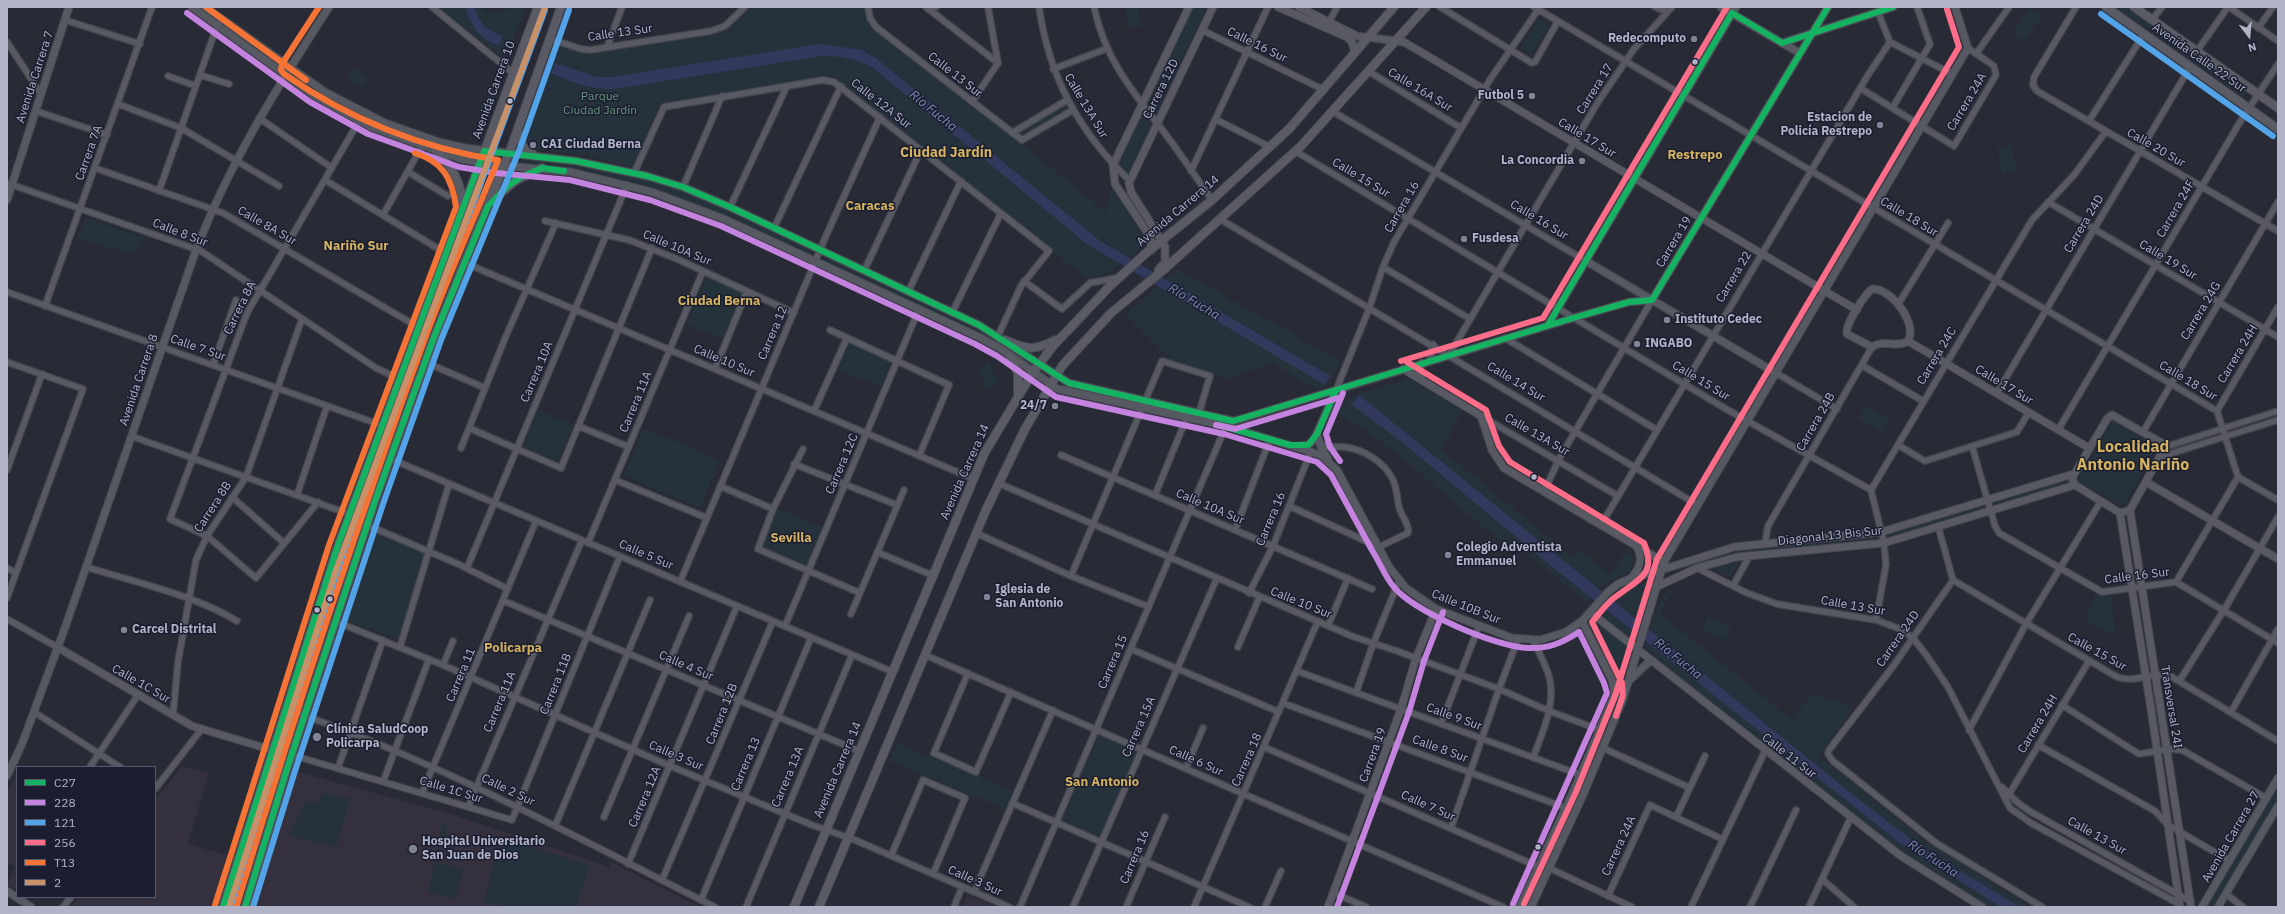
<!DOCTYPE html>
<meta charset="utf-8">
<style>
body{margin:0}
#map{position:relative;width:2285px;height:914px;overflow:hidden;background:#282a35;font-family:"IBM Plex Sans",sans-serif}
canvas{display:block}
.frame{position:absolute;inset:0;border:8px solid #b1b4c7;pointer-events:none}
.legend{position:absolute;left:16px;top:766px;width:140px;height:132px;box-sizing:border-box;background:#1b1e30;border:1px solid #575a6c;margin:0;padding:5px 7px;list-style:none;font-size:12px;color:#b1b4c7}
.legend li{display:flex;align-items:center;gap:8px;height:20px}
.legend b{width:20px;border:1px solid #575a6c}
.north{position:absolute;left:2229px;top:16px;width:40px;height:40px;-webkit-text-stroke:3px #1b1e30;paint-order:stroke;rotate:164deg;font-size:11px;font-weight:700;line-height:16px;text-align:center;color:#b1b4c7}
.north::after{content:'';display:block;margin:auto;width:14px;height:18px;background:#b1b4c7;clip-path:polygon(50% 0,100% 100%,50% 72%,0 100%)}
</style>
<div id="map">
<canvas width="2285" height="914"></canvas>
<div class="frame"></div>
<ul class="legend">
<li><b style="height:5px;background:#13b361"></b>C27</li>
<li><b style="height:5px;background:#c483df"></b>228</li>
<li><b style="height:5px;background:#53a3e8"></b>121</li>
<li><b style="height:5px;background:#fb6d88"></b>256</li>
<li><b style="height:5px;background:#f57335"></b>T13</li>
<li><b style="height:5px;background:#c7916a"></b>2</li>
</ul>
<div class="north">N</div>
</div>
<script>
const c = document.querySelector('canvas').getContext('2d');
c.lineJoin = 'round';
function paint(path, color) { c.fillStyle = color; c.fill(path, 'evenodd'); }
function stroke(path, color, width, dash) { c.strokeStyle = color; c.lineWidth = width; c.lineCap = dash ? 'butt' : 'round'; c.setLineDash(dash || []); c.stroke(path); }
function write(font, color, halo, rows, align = 'center') {
  c.font = font + ' "IBM Plex Sans",sans-serif'; c.lineWidth = 3; c.setLineDash([]); c.textBaseline = 'middle'; c.strokeStyle = halo; c.fillStyle = color; for (const [text, x, y, turn = 0] of rows) {
    c.save(); c.translate(x, y); c.rotate((+turn || 0) * Math.PI / 180); c.textAlign = isNaN(turn) ? turn : align; if (halo) c.strokeText(text, 0, 0); c.fillText(text, 0, 0); c.restore();
  }
}
paint(new Path2D(`
 M182,766L209,773L188,844L230,856L215,907H71L79,897H155V800Z
 M295,771L450,814L609,867L611,862L700,907H251Z
 M17,773V890L7,885L15,867L7,863V793Z
 M967,895L996,907H962Z`), '#35303e');
paint(new Path2D(`
 M436,7H483L485,12L527,7L505,59Z
 M747,7H865L869,21L1106,212L1112,187L1143,235L1142,247C1124,262 1110,275 1087,279L836,78L829,76L661,103L658,107L633,168L584,155L534,149L526,145L522,132L555,42L576,50L716,31Z
 M1125,7H1138L1142,26L1130,28Z
 M1192,7H1207L1157,112L1147,99Z
 M2114,7H2127L2247,92L2244,97Z
 M2030,9L2042,17L2023,41L2012,33Z
 M1539,18L1550,25L1531,54L1521,48Z
 M354,68L369,77L362,88L347,78Z
 M503,74L490,111L484,117L478,110Z
 M1064,105L1068,106L1067,110L1031,131L1023,130Z
 M1139,112L1151,125L1128,175L1116,162Z
 M2011,145L2017,171L2002,174L1997,148Z
 M521,160C539,161 557,160 575,163C662,176 735,212 813,250L811,255C716,211 626,172 520,163Z
 M85,218L145,238L135,255L77,238Z
 M828,257L977,327L1025,358L1023,360L989,338L966,327L825,262Z
 M1177,269L1341,361L1327,384L1315,388L1271,363L1226,379L1175,364L1125,314Z
 M706,277L744,293L723,340L686,324Z
 M850,342L892,360L880,387L838,369Z
 M988,362L1000,383L988,389L977,369Z
 M1408,379L1463,409L1442,450L1574,558L1579,551L1610,574L1626,552L1634,556C1638,572 1614,577 1604,585C1597,590 1592,597 1586,603L1518,544L1512,551L1387,446L1336,411L1356,394Z
 M1867,405L1890,419L1882,433L1858,419Z
 M538,410L573,425L558,461L523,447Z
 M2112,421L2158,447L2123,507L2078,481Z
 M644,428L720,460L700,508L624,476Z
 M2060,481L2062,485L1995,505L1994,501Z
 M1983,505L1984,510L1890,538L1888,534Z
 M776,508L823,527L806,566L760,547Z
 M371,530L425,552L400,640L345,620Z
 M1874,537V541L1826,546L1825,541Z
 M1817,542V546L1708,561L1686,569L1685,566L1723,553Z
 M1739,562L1730,577L1713,569Z
 M1648,582L1634,641L1601,615C1613,596 1627,589 1648,582Z
 M1673,588L1660,614L1791,719L1812,694L1843,702L1852,709L1819,756L1927,843L2031,907H1988L1922,867L1786,764L1645,648C1651,628 1654,600 1673,588Z
 M2097,594L2102,597L2111,595L2115,631L2108,632L2084,619Z
 M1708,617L1731,628L1725,640L1702,629Z
 M1602,626L1632,649L1620,693L1596,635L1597,628Z
 M1099,735L1137,751L1101,837L1062,820Z
 M898,743L1013,791L1005,809L890,761Z
 M2278,785V798L2214,907H2207Z
 M323,793L350,799L336,847L289,836L305,802L316,803Z
 M442,825L448,826L437,862L463,870L455,899L428,892Z
 M500,837L590,865L576,907H506L484,903Z`), '#25323b');
paint(new Path2D(`
 M465,7H474C481,25 485,29 502,36L499,46C479,37 472,29 465,7Z
 M820,44L862,50L877,59L1100,241L1330,376L1325,385L1087,244L872,67C855,58 841,56 822,56L614,89C590,90 572,82 551,73L555,63L596,77H612Z
 M1359,395L1862,802L1924,849L2020,907H2001L1900,843L1550,565L1403,443L1352,405Z`), '#33395c');
const minor = new Path2D(`
 M432,7L513,73
 M868,7L870,18L876,27L1022,140L1073,110
 M926,7L998,63
 M988,7L998,63
 M1039,7C1049,77 1079,132 1130,181
 M1094,7C1104,55 1128,86 1157,123C1177,148 1194,175 1212,200
 M1440,7L1532,63L1535,62L1558,21
 M1534,7L2217,411L2238,477
 M1655,7L1667,12
 M2076,7L2034,77L2033,85L2037,91L2278,231
 M2229,7L2278,41
 M928,9L936,7
 M1878,12L1890,42
 M65,20L140,44
 M2152,20L2162,7
 M1327,26L1337,7
 M2258,28L2273,7
 M1202,30L1324,90
 M551,39L581,49L590,50L711,31L725,26L745,7
 M7,42L41,94
 M1890,42L1952,74
 M607,47L622,7
 M2197,51L2228,7
 M1976,54L2009,7
 M1053,69L1106,49
 M1368,71L1461,128
 M200,75L229,84
 M168,76L196,86
 M1860,88L1954,146L1996,75L1994,66L1968,48
 M972,102L998,63
 M118,104L181,128L279,186
 M1893,107L1930,44L1917,7
 M36,111L107,135
 M1332,111L1586,261
 M259,118L332,168
 M1215,119L1270,147
 M2089,121L2144,34
 M1012,133L1067,100
 M1295,151L1726,409L1871,490
 M95,168L223,213L418,327
 M1191,171L1268,7
 M408,172L448,196
 M634,173L664,107L823,80L834,82L1049,251L1021,286L998,336
 M325,180L447,254
 M7,183L201,251L376,368L389,374
 M683,187L722,96
 M159,191L218,23
 M2048,202L2278,337
 M730,207L787,86
 M383,215L422,146
 M1220,219L1696,504
 M545,221L629,240L677,259L794,313
 M774,228L841,86
 M465,263L974,479
 M1383,267L1470,319
 M864,271L921,150
 M1024,281L1062,309L1090,283L1117,278
 M7,292L381,425
 M908,292L961,181
 M1899,303L1948,223
 M45,306L152,7
 M952,313L1001,213
 M830,330L949,385L919,456
 M1505,338L1657,430
 M1449,355L1598,102L1634,49L1672,7
 M7,362L83,389L7,598
 M425,362L485,388
 M213,365L236,300
 M1863,366L1923,401
 M715,369L747,291
 M1776,373L1837,409
 M1336,390L1369,309L1383,267L1394,242L1491,78L1540,7
 M1997,393L2190,67
 M814,411L847,338
 M2217,411L2278,307
 M1481,416L1618,496
 M578,426L629,447
 M469,428L561,468L652,248
 M2058,430L2240,122L2278,64
 M2143,432L2278,202
 M131,436L349,514
 M1898,445L1925,461L2017,432L2029,412
 M1972,446L1995,526L1999,533L2102,592L2176,582L2278,643
 M2165,447L2278,411
 M461,448L506,336L556,223
 M803,449L773,509L758,549L860,593
 M1061,455L1372,589
 M2160,457L2278,420
 M391,459L893,672
 M794,464L897,505
 M7,470L42,374
 M2238,477L2278,500
 M615,480L707,518
 M998,483L1354,637L1397,651L1499,689L1549,711L1600,730
 M720,486L773,509
 M1544,492L1559,459L1652,300
 M297,495L327,406
 M1155,495L1187,417
 M232,497L284,543
 M318,502L256,578L207,536L170,519L247,313L359,121
 M1289,506L1379,547L1408,533C1410,524 1401,516 1399,507C1397,498 1397,488 1393,480C1385,462 1363,449 1344,447C1335,446 1327,449 1320,443
 M367,525L458,564L508,589
 M1601,525L1868,75L1890,42
 M1938,526L1953,580L1894,665L1829,750L1828,754L1833,761L1936,843L2042,907
 M1235,530L1270,439
 M976,533L1071,576L1149,607
 M588,543L703,271
 M1765,543L1768,526L1872,347
 M877,552L934,576
 M86,567C132,581 197,596 237,621
 M7,568L16,573
 M467,568L627,185
 M1697,568L1747,593L1777,604L1876,620L1900,629L1913,638L1927,656L1948,687L2010,808L2031,823L2179,904
 M1071,576L1162,361L1210,376L1199,413
 M1953,580L2117,677C2136,684 2154,670 2172,677L2278,741
 M680,582L825,238L880,117
 M2176,582L2238,477
 M1733,586L1750,555
 M1249,593L1273,546L1311,451
 M504,601L859,751
 M851,614L904,490
 M7,619L57,647
 M1876,620L1886,565L1884,543L1871,490L2032,220L2074,175L2106,131
 M337,622L443,665L670,766L812,825L855,840L1009,907
 M785,626L919,309
 M1328,626L1348,578
 M1533,640C1539,653 1547,666 1550,680C1555,707 1542,733 1533,758
 M400,647L449,484
 M1238,647L1259,598
 M1131,649L1279,712
 M925,655L1503,907
 M443,665L453,641
 M1297,671L1581,775
 M968,673L934,753L976,772L1011,692
 M2180,680L2224,610L2278,517
 M1356,693L1373,644L1399,581
 M1283,703L1566,808
 M2062,705L2139,754L2171,749L2182,750L2266,798
 M285,709C435,759 573,836 715,907
 M34,712L120,767
 M2231,712L2278,629
 M173,715L178,662L196,560L207,536L246,477L302,319
 M1441,724L1479,626
 M1969,730L2026,624L2101,501
 M2038,745L2155,811L2168,825L2230,861
 M1264,747L1539,867
 M1603,748L1690,788
 M292,755L512,820L620,556
 M90,767L138,695
 M338,768L383,640
 M1186,768L1203,728
 M383,782L429,659
 M2002,787L2018,803L2031,812L2190,901
 M155,789L201,730
 M422,793L536,521
 M2008,796L2089,661
 M1012,803L1249,907
 M468,807L582,540
 M604,817L689,616
 M1676,817L1705,756
 M555,826L650,600
 M1451,828L1499,689L1518,639
 M891,856L923,780L965,798L933,874
 M628,864L737,606
 M1549,868L1632,907
 M1822,879L1854,907
 M662,880L773,621
 M974,892L1053,710
 M1334,893L1366,907
 M2226,894L2243,907
 M1608,896L1650,805L1722,839
 M701,900L811,638
 M1127,905L1165,817
 M63,907L71,897
 M746,907L852,655
 M954,907L962,887
 M1020,907L1226,426
 M1073,907L1217,578
 M1194,907L1318,621
 M1265,907L1281,871
 M1691,907L1765,751
 M1750,907L1796,810
 M1809,907L1851,817`);
const tertiary = new Path2D(`
 M1278,7L1347,37L1352,42L1355,53
 M1299,7L1357,36L1404,42L1857,310
 M1782,43L1800,53
 M1151,250V241L1149,235L1115,184L1113,165L1189,7
 M1158,270L1165,262V246L1131,192L1129,183L1213,7
 M1872,289C1891,287 1920,326 1907,342C1895,348 1883,339 1872,347L1847,334C1844,326 1865,294 1872,289Z
 M1652,300L1828,7
 M1908,341L2089,448
 M1403,369L1481,416L1492,450L1504,468L1664,562
 M2112,415L2162,443L2165,447L2130,510L2120,513L2075,485L2072,478L2107,419Z
 M2146,482L2278,559
 M2130,510L2191,907
 M2120,513L2151,709L2180,907
 M1661,570L1734,547L1881,532L2073,474
 M1656,587L1697,568L1737,557L1884,543L2075,485
 M1590,612L1901,856L1982,907
 M57,647L192,726L272,750
 M7,891L31,907
 M1328,907L1401,709L1416,658L1436,609`);
const secondary = new Path2D(`
 M192,7L315,96L371,127L461,159L497,165L571,172L652,192L724,219L979,337L1001,349L1058,389L1226,426L1321,455L1337,470L1389,567L1406,588L1436,609L1512,638L1540,640L1566,632L1582,621L1607,593L1618,584L1632,578L1661,570
 M205,7L325,92L385,123L439,142L465,148L576,161L647,176L683,187L730,207L979,325L1069,383L1233,421
 M1721,7L1782,43L1893,7
 M7,200L69,7
 M1586,261L1776,373
 M1548,325L1736,7
 M1430,361L1433,345
 M1422,380L1419,372L1422,363
 M1231,422L1573,318L1629,302L1652,300
 M1317,434L1321,447L1328,459
 M1299,446L1308,445L1314,440L1336,390
 M1632,577C1640,568 1643,559 1637,547
 M1615,694L1651,660
 M7,776L22,744L66,625L195,253C228,165 278,86 329,7
 M1520,907L1573,792L1615,694L1612,680L1582,621
 M1531,907L1583,795L1623,699L1664,562L1968,48L1955,7
 M2202,907L2278,778
 M2218,907L2278,806`);
const primary = new Path2D(`
 M2106,7L2278,129
 M2134,7L2278,108
 M518,132L523,147L535,156
 M436,151C453,167 461,183 463,206
 M492,201L515,181L542,168
 M1005,340C1028,350 1033,351 1056,340
 M1010,356L1018,373V393
 M223,907L337,548L538,7
 M245,907L286,772L375,501L434,337L511,148L561,7
 M794,907L984,454L1033,372L1054,345L1109,287L1145,254L1212,200L1290,128L1394,7
 M819,907L986,510L1025,429L1062,366L1111,313L1161,272L1301,146L1426,7`);
stroke(minor, '#44464e', 8);
stroke(tertiary, '#44464e', 9);
stroke(secondary, '#44464e', 9);
stroke(primary, '#454752', 10);
stroke(minor, '#585963', 5.5);
stroke(tertiary, '#585963', 7);
stroke(secondary, '#565862', 7);
stroke(primary, '#5a5b65', 8);
stroke(new Path2D(`
 M1548,325L1732,13L1782,43L1893,7
 M1219,425L1290,445H1308L1317,434L1336,390
 M223,907L337,548L484,151L576,161L647,176L683,187L730,207L979,325L1069,383L1233,421L1573,318L1629,302L1652,300L1828,7
 M245,907L286,772L375,501L434,337L488,206L508,186L521,177L542,168L564,171`), '#13b361', 6);
stroke(new Path2D(`
 M187,13L310,102L368,134L459,167L496,173L570,180L650,200L721,226L975,344L997,356L1056,397L1224,434L1317,462L1331,475C1345,501 1359,526 1373,552C1380,563 1385,576 1393,586C1412,611 1496,647 1528,648C1548,649 1562,643 1579,632L1604,683L1607,693L1513,904
 M1216,425L1235,429L1338,398
 M1340,461L1330,447L1326,434L1343,393
 M1337,907L1409,712L1424,661L1443,612`), '#c483df', 6);
stroke(new Path2D(`
 M2101,14L2273,136
 M231,907L345,551L545,10
 M253,907L294,774L383,504L441,340L519,151L569,10`), '#53a3e8', 6);
stroke(new Path2D(`
 M1401,361L1543,318L1727,7
 M1407,362L1486,410L1499,446L1510,462L1644,543C1657,574 1639,579 1618,595C1607,602 1600,613 1592,622L1622,683L1623,695L1616,716
 M1524,904L1576,792L1615,696L1657,559L1959,47L1947,9`), '#fb6d88', 6);
stroke(new Path2D(`
 M206,7L306,80
 M215,905L329,545L456,207C452,178 443,162 415,153
 M237,905C295,714 357,524 426,336C448,277 474,219 498,160C420,148 349,119 284,74L281,70L282,64L319,7`), '#f57335', 6);
stroke(new Path2D(`
 M229,907L336,570L545,7`), '#c7916a', 6);
for (const [x, y, r, color] of [
 [1694,39,4,"#818494"],
 [1695,62,3.5,"#b1b4c7"],
 [1532,96,4,"#818494"],
 [510,101,3.5,"#b1b4c7"],
 [1880,125,4,"#818494"],
 [533,145,4,"#818494"],
 [1582,161,4,"#818494"],
 [1464,239,4,"#818494"],
 [1667,320,4,"#818494"],
 [1637,344,4,"#818494"],
 [1055,406,4,"#818494"],
 [1534,477,3.5,"#b1b4c7"],
 [1448,555,4,"#818494"],
 [987,597,4,"#818494"],
 [330,599,3.5,"#b1b4c7"],
 [317,610,3.5,"#b1b4c7"],
 [124,630,4,"#818494"],
 [317,737,5,"#818494"],
 [1538,847,3.5,"#b1b4c7"],
 [413,849,5,"#818494"]
]) { const dot = new Path2D(); dot.arc(x, y, r, 0, 2 * Math.PI); c.fillStyle = color; c.fill(dot); stroke(dot, '#1b1e30', 1.5); }
write('12px', '#b1b4c7', '#1b1e30', [
 ["Calle 13 Sur",620,33,-8],
 ["Calle 16 Sur",1257,45,26],
 ["Avenida Calle 22 Sur",2199,58,35],
 ["Calle 13 Sur",955,75,38],
 ["Avenida Carrera 7",35,77,-72],
 ["Carrera 12D",1161,89,-64],
 ["Carrera 17",1595,89,-58],
 ["Avenida Carrera 10",494,90,-70],
 ["Calle 16A Sur",1420,90,31],
 ["Carrera 24A",1967,102,-59],
 ["Calle 12A Sur",881,104,38],
 ["Calle 13A Sur",1086,106,59],
 ["Calle 17 Sur",1587,138,31],
 ["Calle 20 Sur",2156,148,30],
 ["Carrera 7A",89,153,-70],
 ["Calle 15 Sur",1361,178,31],
 ["Carrera 16",1402,207,-60],
 ["Carrera 24F",2176,209,-60],
 ["Avenida Carrera 14",1178,211,-40],
 ["Calle 18 Sur",1909,217,31],
 ["Calle 16 Sur",1539,220,31],
 ["Carrera 24D",2084,224,-59],
 ["Calle 8A Sur",267,226,30],
 ["Calle 8 Sur",180,233,21],
 ["Carrera 19",1674,242,-59],
 ["Calle 10A Sur",677,248,23],
 ["Calle 19 Sur",2168,260,31],
 ["Carrera 22",1734,277,-59],
 ["Carrera 8A",240,308,-64],
 ["Carrera 24G",2201,311,-59],
 ["Carrera 12",773,333,-67],
 ["Calle 7 Sur",198,348,19],
 ["Carrera 24H",2238,354,-59],
 ["Carrera 24C",1937,356,-59],
 ["Calle 10 Sur",724,361,23],
 ["Carrera 10A",537,372,-67],
 ["Avenida Carrera 8",139,380,-71],
 ["Calle 15 Sur",1701,381,31],
 ["Calle 18 Sur",2188,381,31],
 ["Calle 14 Sur",1516,382,31],
 ["Calle 17 Sur",2004,385,31],
 ["Carrera 11A",636,402,-67],
 ["Carrera 24B",1816,422,-60],
 ["Calle 13A Sur",1537,435,30],
 ["Carrera 12C",842,464,-67],
 ["Avenida Carrera 14",965,472,-66],
 ["Carrera 8B",213,507,-57],
 ["Calle 10A Sur",1210,507,23],
 ["Carrera 16",1271,519,-67],
 ["Diagonal 13 Bis Sur",1830,536,-6],
 ["Calle 5 Sur",646,555,23],
 ["Calle 16 Sur",2137,576,-7],
 ["Calle 10 Sur",1301,603,22],
 ["Calle 13 Sur",1853,606,10],
 ["Calle 10B Sur",1466,607,22],
 ["Carrera 24D",1898,639,-55],
 ["Calle 15 Sur",2097,652,29],
 ["Carrera 15",1113,662,-67],
 ["Calle 4 Sur",686,666,23],
 ["Carrera 11",461,675,-67],
 ["Calle 1C Sur",141,684,30],
 ["Carrera 11B",556,684,-68],
 ["Carrera 11A",500,702,-67],
 ["Transversal 24I",2171,707,81],
 ["Carrera 12B",722,714,-68],
 ["Calle 9 Sur",1454,717,20],
 ["Carrera 24H",2038,724,-59],
 ["Carrera 15A",1139,727,-66],
 ["Calle 8 Sur",1440,749,20],
 ["Carrera 19",1373,755,-70],
 ["Calle 3 Sur",676,756,23],
 ["Calle 11 Sur",1789,756,38],
 ["Carrera 18",1247,760,-66],
 ["Calle 6 Sur",1196,761,24],
 ["Carrera 13",746,764,-67],
 ["Avenida Carrera 14",838,770,-67],
 ["Carrera 13A",788,777,-67],
 ["Calle 1C Sur",451,790,17],
 ["Calle 2 Sur",508,790,26],
 ["Carrera 12A",645,797,-67],
 ["Calle 7 Sur",1428,806,24],
 ["Calle 13 Sur",2097,836,29],
 ["Avenida Carrera 27",2231,837,-60],
 ["Carrera 24A",1619,846,-65],
 ["Carrera 16",1135,857,-67],
 ["Calle 3 Sur",975,881,24]
]);
write('bold 12px', '#b1b4c7', '#1b1e30', [
 ["Redecomputo",1686,39,"right"],
 ["Futbol 5",1524,96,"right"],
 ["Estacion de",1872,118,"right"],
 ["Policía Restrepo",1872,132,"right"],
 ["CAI Ciudad Berna",541,145],
 ["La Concordia",1574,161,"right"],
 ["Fusdesa",1472,239],
 ["Instituto Cedec",1675,320],
 ["INGABO",1645,344],
 ["24/7",1047,406,"right"],
 ["Colegio Adventista",1456,548],
 ["Emmanuel",1456,562],
 ["Iglesia de",995,590],
 ["San Antonio",995,604],
 ["Carcel Distrital",132,630],
 ["Clínica SaludCoop",326,730],
 ["Policarpa",326,744],
 ["Hospital Universitario",422,842],
 ["San Juan de Dios",422,856]
], 'left');
write('12px', '#689880', '#1b1e30', [
 ["Parque",600,97],
 ["Ciudad Jardín",600,111]
]);
write('italic 13px', '#8088b3', '#1b1e30', [
 ["Río Fucha",933,111,39],
 ["Río Fucha",1194,302,31],
 ["Río Fucha",1678,659,39],
 ["Río Fucha",1933,859,33]
]);
write('bold 13px', '#d4b25f', '#1b1e30', [
 ["Restrepo",1695,155],
 ["Caracas",870,206],
 ["Nariño Sur",356,246],
 ["Ciudad Berna",719,301],
 ["Sevilla",791,538],
 ["Policarpa",513,648],
 ["San Antonio",1102,782]
]);
write('bold 14px', '#d4b25f', '#1b1e30', [
 ["Ciudad Jardín",946,153]
]);
write('bold 16px', '#d4b25f', '#1b1e30', [
 ["Localidad",2133,447],
 ["Antonio Nariño",2133,465]
]);
</script>
